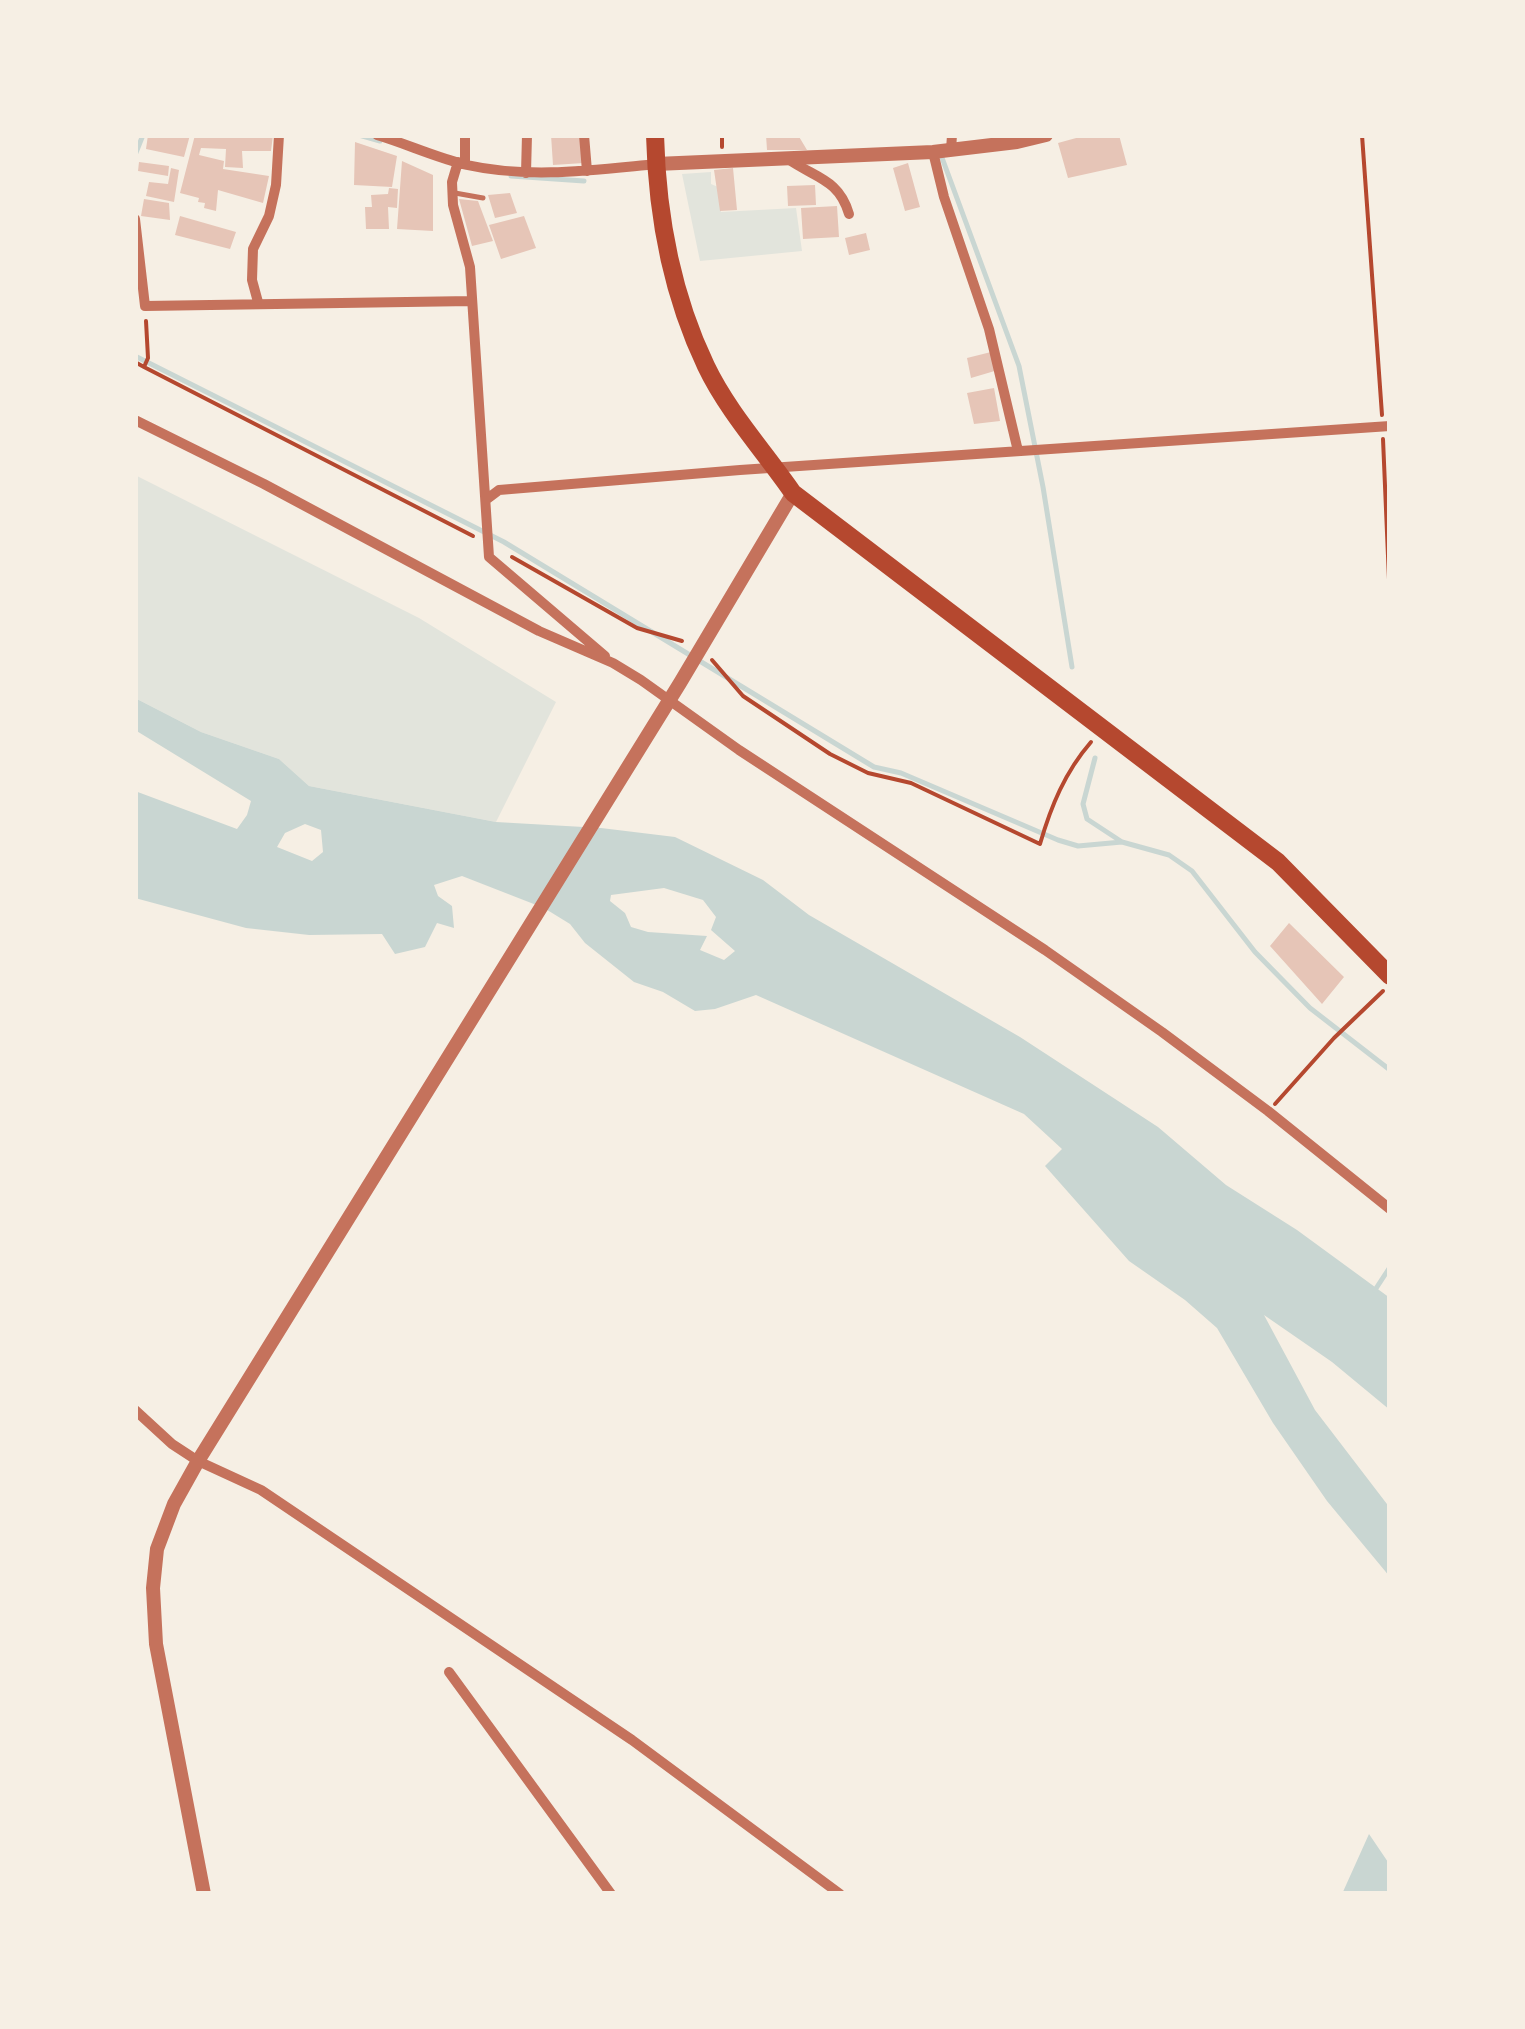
<!DOCTYPE html>
<style>
body{margin:0}
#map{position:relative;width:1525px;height:2029px;overflow:hidden;background:#f6efe4;font-family:Merriweather,serif}
canvas{display:block}
.frame{position:absolute;inset:0;border:138px solid #f6efe4;pointer-events:none}
</style>
<div id="map">
<canvas width="1525" height="2029"></canvas>
<div class="frame"></div>
</div>
<script>
const c = document.querySelector('canvas').getContext('2d');
c.lineJoin = 'round';
function paint(path, color) { c.fillStyle = color; c.fill(path, 'evenodd'); }
function stroke(path, color, width, dash) { c.strokeStyle = color; c.lineWidth = width; c.lineCap = dash ? 'butt' : 'round'; c.setLineDash(dash || []); c.stroke(path); }
paint(new Path2D(`
 M711,172V184L718,187L721,212L796,208L802,251L700,261L682,174Z
 M135,475L419,618L556,702L496,822L309,786L279,759L201,732L135,698Z`), '#e2e4dc');
paint(new Path2D(`
 M135,698L201,732L279,759L309,786L496,822L601,828L675,837L763,880L809,915L1020,1037L1158,1127L1226,1185L1297,1230L1390,1298V1410L1332,1362L1264,1315L1315,1410L1390,1508V1577L1327,1501L1273,1423L1217,1328L1185,1300L1129,1261L1045,1166L1062,1149L1024,1114L756,995L715,1009L695,1011L663,992L634,982L585,943L570,924L544,908L462,876L434,885L438,896L452,906L454,928L437,923L425,947L395,954L382,934L309,935L246,928L135,898V791L237,829L247,815L251,801L135,730ZM305,824L321,830L323,852L312,861L277,847L285,833ZM664,888L703,900L716,917L711,930L735,951L724,960L700,950L707,936L648,932L631,927L625,913L610,901L611,895Z
 M1369,1834L1390,1865V1894H1342Z`), '#c9d6d2');
stroke(new Path2D(`
 M359,135L380,141
 M135,155L143,135
 M941,155L1019,366L1043,487L1072,667
 M511,176L584,181
 M135,356L504,542L874,767L901,773L1058,840L1078,846L1122,842
 M1095,758L1083,804L1087,819L1122,842L1169,855L1192,871L1255,952L1310,1008L1390,1070
 M1375,1290L1390,1267`), '#c9d6d2', 5);
paint(new Path2D(`
 M148,135H190L184,157L146,149Z
 M195,135H273L271,151H242L243,168L225,167L226,149L201,148L199,155L224,161L223,169L269,176L263,203L218,190L216,211L204,208L205,203L198,202L199,198L180,193Z
 M551,135H581L584,163L553,165Z
 M766,135H798L807,150H767Z
 M1087,135H1119L1127,165L1068,178L1058,143Z
 M355,142L397,156L392,187L354,185Z
 M402,161L433,175V231L397,229Z
 M139,162L169,166L168,176L138,171Z
 M908,163L920,207L905,211L893,168Z
 M171,168L179,170L174,202L146,196L149,182L168,184Z
 M733,168L737,210L720,211L714,170Z
 M815,185L816,205L788,206L787,186Z
 M389,188L398,189L397,208L388,207L389,229H366L365,207H372L371,195L388,194Z
 M510,193L517,213L495,218L488,195Z
 M144,199L169,203L170,220L141,216Z
 M459,199L478,201L493,241L472,246Z
 M837,206L839,237L803,239L801,208Z
 M180,216L236,232L230,249L175,235Z
 M524,216L536,248L501,259L489,225Z
 M866,233L870,250L849,255L845,238Z
 M991,352L998,370L971,378L967,358Z
 M994,388L1000,421L974,424L967,393Z
 M1289,923L1344,977L1322,1004L1270,946Z`), '#e6c5b7');
stroke(new Path2D(`
 M722,135V147
 M1362,135L1382,415
 M135,362L144,367L148,358L146,321
 M144,367L473,536
 M1383,439L1390,603
 M512,557L637,628L682,641
 M712,660L743,696L830,754L868,773L911,783L1040,844C1051,806 1065,772 1091,742
 M1275,1104L1334,1038L1383,991`), '#b5482f', 4);
stroke(new Path2D(`
 M455,193L483,198`), '#c5725c', 5);
stroke(new Path2D(`
 M377,135C407,144 437,158 467,165C530,179 593,170 656,164
 M465,135V164
 M584,135L587,171
 M951,150L952,135
 M933,152L944,197L989,329L1018,451
 M788,159C815,178 839,179 849,214
 M458,162L452,182L453,205L470,267L489,557L605,656
 M526,173L527,135
 M135,219L145,306L472,301
 M258,302L252,280L253,249L269,216L276,185L279,135
 M135,420L264,484L539,631L613,663L641,680L739,750L1045,950L1162,1032L1268,1111L1390,1209
 M487,499L499,490L740,470L1390,426
 M135,1410L172,1444L198,1461L261,1490L632,1740L840,1894
 M449,1672L611,1894`), '#c5725c', 10);
stroke(new Path2D(`
 M656,164L933,152L1017,142L1046,135
 M204,1894L156,1644L153,1588L157,1549L174,1504L198,1461L680,683L793,493`), '#c5725c', 14);
stroke(new Path2D(`
 M655,135C657,213 672,295 706,366C728,412 764,451 793,493L1278,862L1390,976`), '#b5482f', 18);
</script>
